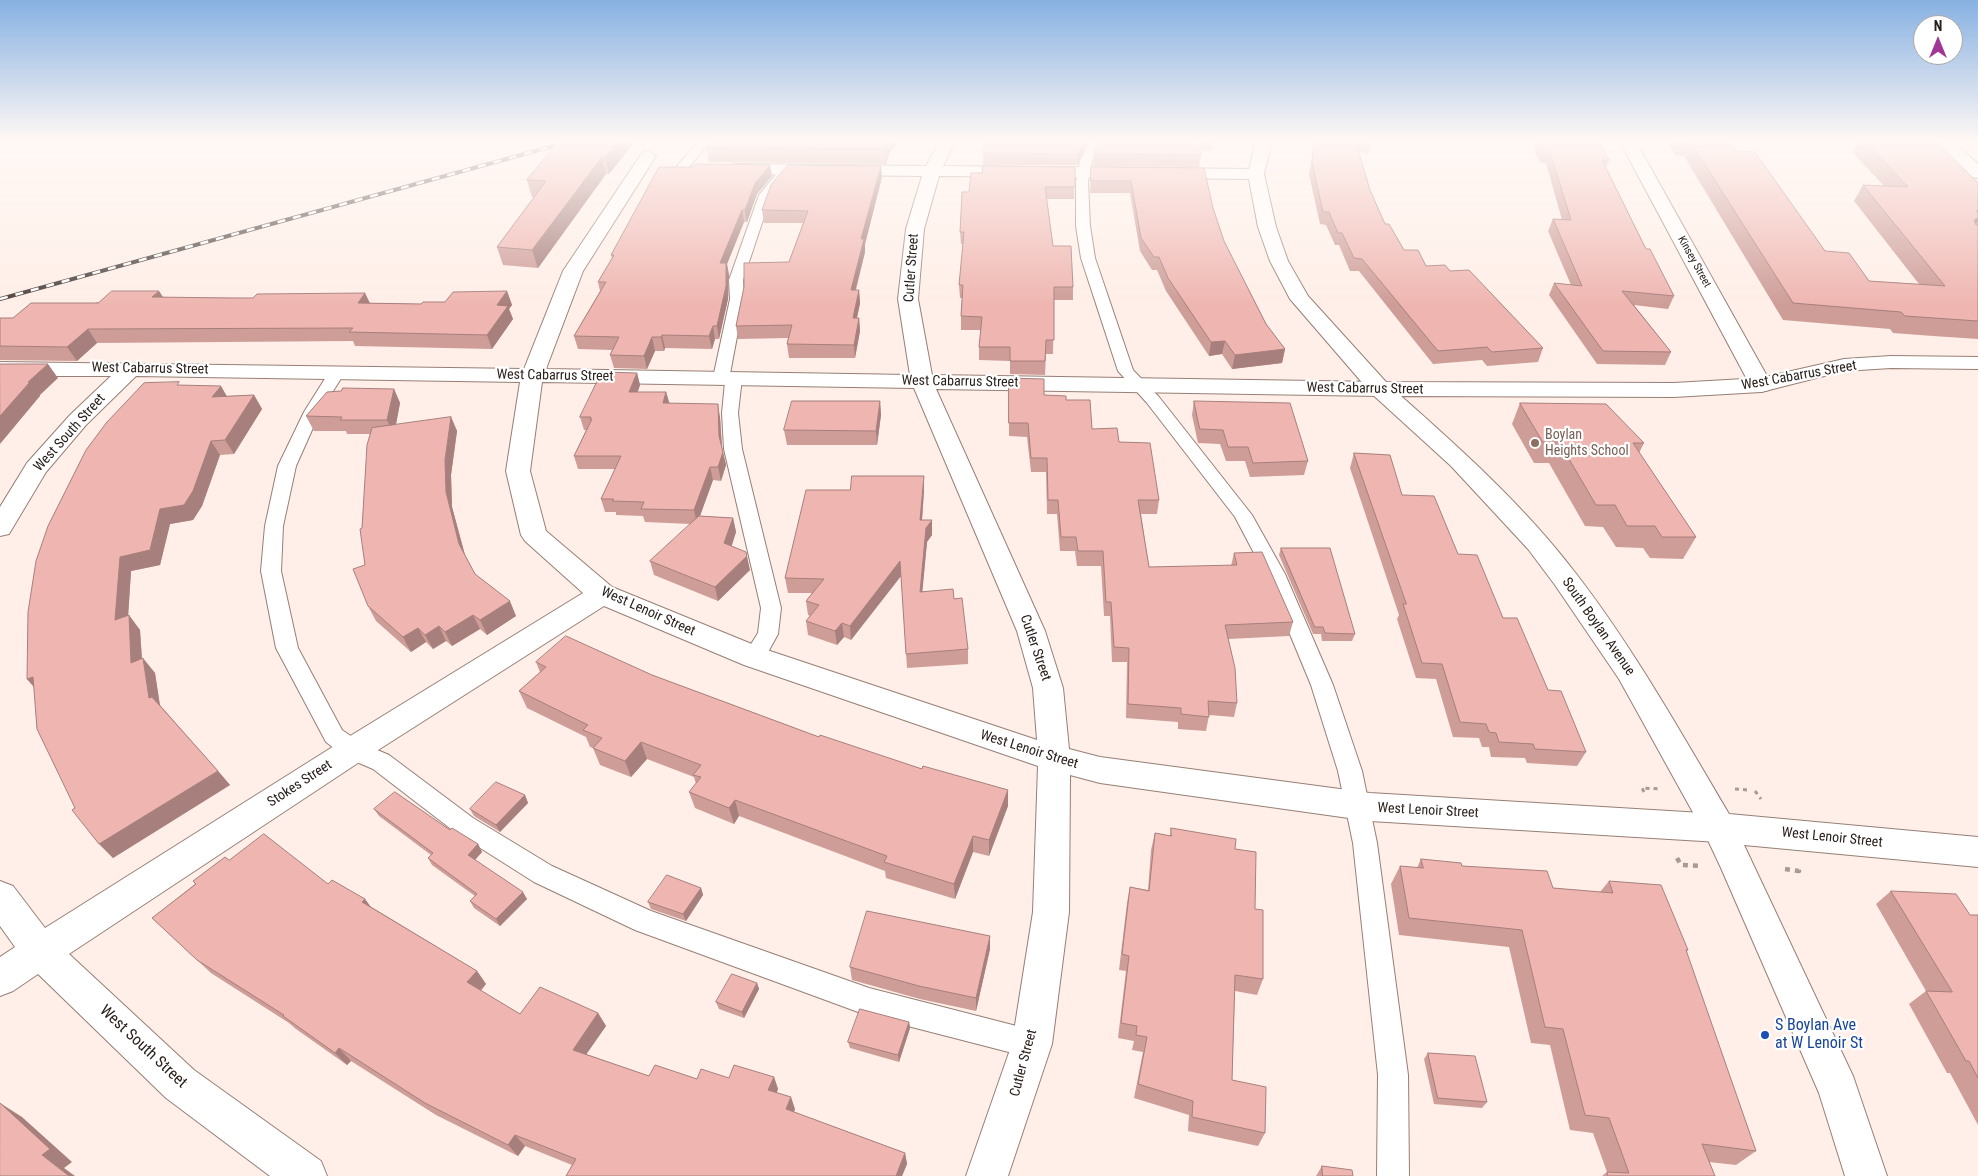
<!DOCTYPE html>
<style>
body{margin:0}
#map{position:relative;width:1978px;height:1176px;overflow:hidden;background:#ffefe8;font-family:"Roboto Condensed",sans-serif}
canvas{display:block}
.north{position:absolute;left:1913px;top:15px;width:50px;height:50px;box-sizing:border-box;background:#fff;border:1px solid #aaa6a4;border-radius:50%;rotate:0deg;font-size:14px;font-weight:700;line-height:20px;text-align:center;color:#2a201c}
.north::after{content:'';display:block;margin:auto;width:18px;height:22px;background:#a23696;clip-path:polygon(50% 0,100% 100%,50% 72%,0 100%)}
</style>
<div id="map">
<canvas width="1978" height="1176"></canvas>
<div class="north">N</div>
</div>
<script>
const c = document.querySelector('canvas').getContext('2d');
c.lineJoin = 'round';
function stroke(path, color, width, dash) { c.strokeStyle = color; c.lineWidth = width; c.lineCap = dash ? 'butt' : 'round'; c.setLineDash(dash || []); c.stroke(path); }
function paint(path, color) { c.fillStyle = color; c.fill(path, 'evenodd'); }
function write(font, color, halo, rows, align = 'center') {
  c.font = font + ' "Roboto Condensed",sans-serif'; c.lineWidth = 4.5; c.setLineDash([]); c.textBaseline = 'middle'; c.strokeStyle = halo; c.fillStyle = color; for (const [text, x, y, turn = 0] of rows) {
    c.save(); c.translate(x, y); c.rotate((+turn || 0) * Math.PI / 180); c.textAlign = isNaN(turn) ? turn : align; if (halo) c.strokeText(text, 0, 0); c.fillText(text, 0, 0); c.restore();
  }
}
const service = new Path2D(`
 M700,140H712L685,172H677L675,169L677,166Z
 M1091,140H1103L1092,161L1088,182L1090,226L1095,258L1133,370L1159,397L1252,515L1285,574L1333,685L1362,771L1377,843L1408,1075L1409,1176H1377L1378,1075L1353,843L1338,771L1311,685L1265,574L1235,517L1147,403L1118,371L1081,258L1076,226V182L1080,161Z
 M786,166L792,170L771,196L743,280L744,299L730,374L740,375L742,378L738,413L742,449L781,608L778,634L762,663L754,665L746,663L743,657L758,633L761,608L724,449L722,413L725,382L715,381L713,378L730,299L729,280L759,195L782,167Z
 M337,367L345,372L320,412L296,466L283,526L281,571L298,648L342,730L361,743L389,755L473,818L552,866L651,911L869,988L1032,1030L1042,1034L1046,1044L1042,1054L1032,1058L869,1016L635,930L534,882L455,832L373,769L345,757L326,742L276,648L261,571L265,526L278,466L304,412L331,369Z`);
const minor = new Path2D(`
 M940,140H956L943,166L1256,169L1262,170L1264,174L1262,178L1256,179L939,176L924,229L918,299L932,375L1380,382L1388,384L1391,389L1388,394L1380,396L936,389L1045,631L1063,688L1069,749L1100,757L1370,793L1719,814L1731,818L1736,828L1731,838L1719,842L1370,821L1100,783L1070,775L1069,912L1052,1044L1008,1176H966L1012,1044L1033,912L1038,766L744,665L604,606L364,759L69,954L194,1070L321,1161L327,1176H270L166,1098L38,974L13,991L0,996V957L15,947L0,926V881L13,886L45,928L342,741L583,593L525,541L521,535L506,471L520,382L136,376L86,425L46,472L9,534L0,536V507L27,463L70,415L111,376H0V362L524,369L563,271L642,153L648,151L656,156L583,271L546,369L910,375L898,299L906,229L922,176L735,174L729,172L727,169L729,166L735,164L926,166ZM542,382L914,388L1017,631L1033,688L1037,740L764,649L612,587L546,531L530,471Z
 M1619,140H1635L1772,385L1769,390L1761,392L1753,390L1750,385Z
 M1934,140H1951L1978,164V178L1972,177Z`);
const tertiary = new Path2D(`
 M1256,140H1272L1264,174L1276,227L1288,261L1308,296L1386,382L1674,383L1761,378L1844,359L1891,356L1978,357V369L1891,368L1844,371L1761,392L1674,397L1401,396C1462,450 1524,506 1574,571C1633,647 1680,731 1729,814L1978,837V867L1744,845L1853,1076L1887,1176H1845L1819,1093L1721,868L1706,836L1619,679L1555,585L1528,549L1451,466L1372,394L1290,299L1270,261L1258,227L1248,174Z`);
stroke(service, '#977f75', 2);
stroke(minor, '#977f75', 2);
stroke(tertiary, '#977f75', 2);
stroke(new Path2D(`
 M1735,789L1748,790
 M1755,791L1761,799
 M1644,792L1642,788L1661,789`), '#a89a94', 3, [4, 4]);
stroke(new Path2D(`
 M1677,858L1681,865L1701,866
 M1785,869L1799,871L1798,868`), '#a89a94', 4.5, [5, 5]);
paint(service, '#fff');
paint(minor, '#fff');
paint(tertiary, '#fff');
const rail = new Path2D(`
 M0,299L575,140`);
stroke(rail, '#4e433e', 4);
stroke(rail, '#fff', 2.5, [8]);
paint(new Path2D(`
 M560,140H636L609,174H606L538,268L503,265L497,247L534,197H532L527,180Z
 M712,140H902L889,153L886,164L709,162L706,147Z
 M984,140H1090L1077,165H983Z
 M1100,140H1214L1212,151L1200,150L1201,155L1199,167L1093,166L1094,154Z
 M1315,140H1372L1368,153L1359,152L1370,190L1385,224L1404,250L1426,266L1450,271L1543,348L1538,362L1487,366L1482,360L1433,364L1359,271H1350L1339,245H1335L1326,225L1320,224L1309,174Z
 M1531,140H1598L1609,160L1606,167L1646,249L1674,296L1668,309L1634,305L1671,352L1665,365L1597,364L1549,295L1554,283L1571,285L1548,231L1553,219L1562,220L1546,163H1540Z
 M1665,140H1728L1825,251L1869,281L1919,284L1854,201L1863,185L1884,186L1853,153L1860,140H1897L1978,183V339L1933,336L1893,333L1890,329L1783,320L1684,156L1675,155Z
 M1075,167L1074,199H1047L1053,246L1073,287V300H1054L1053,354H1046L1045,375L1010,374V361L979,360V347L981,330H961V316L962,298H960L959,285L963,244H961L960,232L982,173Z
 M1091,167L1213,208L1224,241L1266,324L1285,349L1282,363L1232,369L1222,354L1209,356L1166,291L1157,270H1152L1140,251L1130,193H1090Z
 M772,176L757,194L747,222H744L727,264L729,275L728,299L719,339H715L712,349L665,348L664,351H655L647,369L614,368L610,355L612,350L578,349L574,336L600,291L598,282L612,258L611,255Z
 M882,177L865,244V252L856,290H859L860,303L857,318H859L860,331L855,358H789L787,344L788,338L738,339L736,326L789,262L803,223H764L762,210Z
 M159,291L163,297L253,298L365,293L370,303L421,304L445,302L507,291L512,305L509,309L513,319L492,349L355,346L353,341L97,343L77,361L0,360V318H13Z
 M637,373L640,385L638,392H666L669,403L720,417L722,448L726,465L721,481L713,480L700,516L733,518L736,532L731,546L750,570L718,601L654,575L650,561L691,524L645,522L643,516L616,515V512H605L601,499L615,469H578L574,456L586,430H584L580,417Z
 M1009,378L1044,395L1066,400L1092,429L1119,442L1159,500L1157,514H1141L1149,567L1231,566L1234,553L1293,622L1289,636L1228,639L1237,703L1234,717L1209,715L1206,731L1178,729V722L1126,718L1127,662H1112L1110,616H1104L1101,566H1077L1075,551H1060L1057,514H1047L1046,472H1031L1027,437L1009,436Z
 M180,385L227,396L254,395L262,409L234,454L220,455L202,506L193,520L170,524L160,565L131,571L128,615L140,630L142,659L155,673L160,705L218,771L230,785L113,858L75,808L34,687L27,679Z
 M394,389L400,403L396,425L451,417L457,431L451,475L452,507L465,555L475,574L516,616L487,635L480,629L452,646L446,641L433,649L426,642L411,652L376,621L368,606L362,528L370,434H347L346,431H314L306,416Z
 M880,401L881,415L877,445H787L784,430Z
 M1194,401L1308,461L1304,475L1250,477L1245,461H1226L1220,444L1198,443L1192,415Z
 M1520,403L1644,443L1639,453L1696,537L1683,559L1650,558L1643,548L1616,547L1603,527L1585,526L1549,463H1534L1512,424Z
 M1354,453L1402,495L1458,554L1503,618L1586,752L1577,766L1527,763L1525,758L1491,757L1489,747H1482L1479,738L1453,737L1436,679L1416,678L1397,619L1399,615L1350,468Z
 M924,476V490L922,520L932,535L927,542L922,592L954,599L968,649V664L907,668L901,576L851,640L844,637L837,645L808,635L806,621L810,616L808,615L806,601L812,593H788L785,578L850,490Z
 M1281,548L1355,634L1352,641H1322L1321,634H1313L1279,555Z
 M536,662L652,675L819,737L922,769L1008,790V806L989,856L973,852L955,899L886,878L885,871L739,816L734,824L695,808L689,792L696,784L694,777L647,759L631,777L600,765L593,748L590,747L586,737L527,708L519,691L540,672Z
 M525,795L528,803L500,832L474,816L470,809Z
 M374,809L450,830L478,844L482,852L475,860L527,899L500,926L474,908L470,901L475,896L432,865L428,858L431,855L379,816Z
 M1171,828L1235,849L1255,909L1263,979L1257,995L1235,991L1232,1080L1265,1133L1258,1146L1188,1131L1189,1115L1134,1098L1143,1052L1132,1050L1134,1041L1118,1038L1126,971L1119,970L1127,903L1130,887L1148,890L1151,850L1155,833L1170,836Z
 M1421,859L1462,866L1553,888L1600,892L1609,881L1688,950L1686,952L1756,1151L1736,1165L1709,1162L1715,1176H1602L1607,1172L1593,1133L1570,1130L1550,1045L1531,1043L1509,947L1399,935L1391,884L1400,866L1417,868Z
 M229,860L328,884L365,899L370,906L477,971L486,984L481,991L520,1014L598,1013L606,1026L586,1054L649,1076L697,1079L774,1077L778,1089L777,1092L795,1109L794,1112L905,1153L907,1164L902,1176H566L572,1165L525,1146L518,1156L436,1115L351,1061L347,1065L296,1029L289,1023L211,973L152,918L195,884L193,881Z
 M701,888L703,895L686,921L651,909L648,902Z
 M1891,891L1970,915H1978V1125L1950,1073H1947L1909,1004L1926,991L1876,904Z
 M990,936V949L976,1011L920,999L852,980L850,967Z
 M757,983L759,989L744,1018L719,1009L716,1002Z
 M909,1022L910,1028L899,1062L850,1048L848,1042Z
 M1428,1053L1487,1102L1482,1108L1434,1104L1424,1059Z
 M1322,1166L1353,1176H1316Z`), '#ce9d98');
paint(new Path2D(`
 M619,140H636L609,174L605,157Z
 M887,140H902L889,153L886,164L885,149Z
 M1085,140H1090L1077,165L1078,154Z
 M602,157L606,174L538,268L532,250Z
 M770,165L772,176L757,194L747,222L745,210L755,183Z
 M881,166L882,177L865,244V252L852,303L851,290L861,239Z
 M742,210L744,222L727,264L729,275L728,299L719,339L717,326L720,263Z
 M1978,218V221L1971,232L1974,220Z
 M859,290L860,303L854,331L853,318Z
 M159,291L167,304L152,297Z
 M507,291L512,305L509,309L513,319L492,349L487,335L497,305Z
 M365,293L371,306L358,303Z
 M859,318L860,331L855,358L854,345Z
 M713,326L715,339L712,349L709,336Z
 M88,329L97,343L77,361L67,347Z
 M662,335L665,348L664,351L661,337Z
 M652,337L655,351L647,369L644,356Z
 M1225,341L1222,354L1209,356L1211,342Z
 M1285,349L1282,363L1232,369L1235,355Z
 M48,364L58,378L40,395V396L0,444V416L28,382Z
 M637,373L640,385L632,405L629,392Z
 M221,386L229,400L212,397Z
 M394,389L400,403L394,434L387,420Z
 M666,392L670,405L663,403Z
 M254,395L262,409L234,454L225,440Z
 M880,401L881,415L877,445L876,431Z
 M718,404L720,417L722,449L719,436Z
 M451,417L457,431L451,475L452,507L466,559L459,544L446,492L445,460Z
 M211,441L220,455L202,506L193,520L170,524L160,565L131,571L127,634L115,620L120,557L160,509Z
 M723,452L726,465L721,481L718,467Z
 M710,467L713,480L697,524L694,510Z
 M924,476V490L921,534L920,520Z
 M733,518L736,532L728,558L724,543Z
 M932,520V535L927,542L921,606L920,592L926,528Z
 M747,556L750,570L718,601L715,587Z
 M900,561L901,576L851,640L850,626Z
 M510,601L516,616L487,635L480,620Z
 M129,615L140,630L143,677L131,663Z
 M473,615L480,629L452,646L445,632Z
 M842,623L844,637L837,645L835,631Z
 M439,626L446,641L433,649L425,635Z
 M418,628L426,642L411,652L403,637Z
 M143,658L155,673L161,713L149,698Z
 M33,677L40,694L27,679Z
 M641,742L647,759L631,777L625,761Z
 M218,771L230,785L113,858L99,844Z
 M1008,790V806L989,856V840Z
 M525,795L528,803L500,832L496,825Z
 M735,800L739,816L734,824L729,808Z
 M973,836V852L955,899L954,884Z
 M478,844L482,852L473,862L468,855Z
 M701,888L703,895L686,921L683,914Z
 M523,892L527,899L500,926L496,919Z
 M365,899L375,913L362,902Z
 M990,936V949L976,1011V998Z
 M477,971L486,984L476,995L467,982Z
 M757,983L759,989L744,1018L742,1012Z
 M598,1013L606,1026L581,1062L573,1050Z
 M909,1022L910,1028L899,1062L898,1055Z
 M339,1048L351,1061L347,1065L335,1053Z
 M774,1077L778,1089L772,1102L768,1090Z
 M791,1097L795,1109L790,1121L786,1109Z
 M0,1103L22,1117L72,1162L64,1168L75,1176H69L42,1155Z
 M515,1135L525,1146L518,1156L508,1145Z
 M905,1153L907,1164L902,1176H896Z`), '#a77f7c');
const building = new Path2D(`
 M560,140H619L605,157H602L532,250L497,247L546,181L527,180Z
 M712,140H887L885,149L706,147Z
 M984,140H1085L1078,154L983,153Z
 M1100,140H1198L1201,155L1094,154Z
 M1315,140H1355L1370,190L1385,224H1389L1404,250H1418L1426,266L1445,265L1450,271L1469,270L1543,348L1492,352L1487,347L1438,351L1362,259L1354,258L1342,233H1338L1329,212H1323L1312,162Z
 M1357,140H1371V142Z
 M1539,140H1598L1609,160H1602L1646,249H1650L1674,296L1622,291L1671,352L1603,351L1554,283L1582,286L1553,219L1571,220L1550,152H1544Z
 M1682,140H1728L1737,151L1755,152L1825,251L1849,253L1869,281L1945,286L1863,185L1908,187L1864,140H1897L1938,143L1978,183V211H1976L1978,213V218L1974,220L1976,225H1978V321L1905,316L1901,312L1793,303L1690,141Z
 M696,164L770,165L755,183L745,210H742L720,263H726V286L717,326H713L709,336L662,335L661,337H652L644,356L610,355L619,337L574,336L606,282H598L614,255H611L659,167H693Z
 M788,165L881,166L861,239H864L851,290H859L853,318H859L854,345L787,344L792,325L736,326L744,287V263L789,262L808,211L762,210L771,185Z
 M983,166L1075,167V187H1045L1053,246H1071L1073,287H1054V340H1046L1045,361H1010V347H979L982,317L961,316L963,285H959L964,232H960L962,192H969L971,173H982Z
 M1091,167L1204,168L1213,208L1224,241L1266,324L1285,349L1235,355L1225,341L1211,342L1168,278L1159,257H1154L1141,238L1131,181H1091Z
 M112,291H159L152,297L231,298H253L257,294L365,293L358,303L421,304L423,302H445L453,292L507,291L497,305L508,306L487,335L349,332L353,328L88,329L67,347L0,346V318H13L31,303H98Z
 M0,364H48L28,382H30L0,416Z
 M602,372L637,373L629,392H666L663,403L718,404L719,436L723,452L718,467H710L694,510L641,509L644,502L612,501L614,499H601L621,456H574L592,419H590L591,417H580Z
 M1009,378L1044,379V395L1066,396V400H1090L1092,429L1117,428L1119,442L1150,443L1159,500H1138L1149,567L1237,565L1234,553L1262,552L1293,622L1225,625L1235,668L1237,703L1208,701L1209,717L1181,714V708L1128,704L1129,648L1114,647L1111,602H1106L1103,551H1078L1076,537H1061L1058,500H1048L1047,458H1031L1028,423H1009Z
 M179,382L177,385L221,386L212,397L254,395L225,440L211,441L193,491L184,505L160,509L150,550L120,557L115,620L129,615L131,663L143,658L149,698L152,697L218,771L99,844L72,810L75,808L37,729L33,677L27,679L28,612L36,561L48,526L86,450L107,422L144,383Z
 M343,388L394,389L387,420H340L342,417L306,416L327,392L341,391Z
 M792,401H880L876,431L784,430Z
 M1194,401L1290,403L1308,461L1253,463L1248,447H1228L1223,430L1200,429Z
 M1520,403L1606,404L1644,443H1633L1696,537H1662L1655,526H1627L1615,505H1596L1559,442H1543Z
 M451,417L445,460L446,492L459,544L475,574L510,601L480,620L473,615L445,632L439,626L425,635L418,628L403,637L368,606L353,569L365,565L360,529L362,528L367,445L372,428Z
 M1354,453L1390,455L1402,495L1434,496L1458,554L1477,555L1503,618H1517L1548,690L1561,691L1586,752L1535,749L1533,744L1499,742L1496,733L1489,732L1486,724L1460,722L1442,664L1422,663L1403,604H1406Z
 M852,476H924L920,520H932L926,528L920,592L953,589L954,599L962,598L968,649L906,654L900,561L850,626L842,623L835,631L806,621L819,605L806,601L824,579L785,578L806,490H850Z
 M699,516L733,518L724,543L746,552L747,556L715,587L650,561Z
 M1281,548H1330L1355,634L1325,633L1323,627H1315Z
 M566,636L652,675L819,737L820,735L922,769L923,766L1008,790L989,840L973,836L954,884L884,862L887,856L735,800L729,808L689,792L701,777L693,775L701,765L641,742L625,761L593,748L602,738L583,730L588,725L519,691L546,667L536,662Z
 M496,782L525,795L496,825L470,809Z
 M395,792L450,830L452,828L478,844L468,855L523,892L496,919L470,901L477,894L428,858L433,853L374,809Z
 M1171,828L1236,839L1235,849L1256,852L1255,909L1263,910V979L1235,975L1232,1080L1266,1087L1265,1133L1192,1117L1193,1101L1138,1084L1147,1037L1136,1035L1137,1026L1121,1023L1129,956L1122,954L1130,887L1149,891L1155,833L1171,836Z
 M264,834L328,884L332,880L365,899L362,902L477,971L467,982L520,1014L540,987L598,1013L573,1050L649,1076L655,1065L697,1079L701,1069L729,1078L734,1065L774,1077L768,1090L791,1097L786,1109L905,1153L896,1176H566L576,1159L515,1135L508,1145L425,1103L339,1048L335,1053L283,1016L284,1015L197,960L152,918L196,884L193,881L225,857L229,860Z
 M1421,859L1461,863L1462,866L1547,871L1553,888L1613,893L1609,881L1661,885L1688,950H1686L1756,1151L1702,1144L1715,1176H1608L1607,1172L1629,1173L1609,1118L1585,1115L1563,1029L1545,1027L1522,930L1409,918L1400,866L1423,868Z
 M667,875L701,888L683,914L648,902Z
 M1891,891L1956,894L1970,915H1978V1078L1969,1061H1966L1926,991L1952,992Z
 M867,911L990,936L976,998L919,986L850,967Z
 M732,974L757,983L742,1012L716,1002Z
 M860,1009L909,1022L898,1055L848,1042Z
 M1428,1053L1475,1056L1487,1102L1438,1098Z
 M0,1103L50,1149L42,1155L69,1176H0Z
 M1322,1166L1352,1170L1353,1176H1323Z`);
paint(building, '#efb6b1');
stroke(building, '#a77f7c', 1);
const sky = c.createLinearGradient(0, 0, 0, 305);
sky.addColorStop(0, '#87b1e2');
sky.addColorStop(0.46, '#fff8f5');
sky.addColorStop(1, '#fff8f500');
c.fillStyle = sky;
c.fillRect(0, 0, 1978, 305);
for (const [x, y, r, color] of [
 [1535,443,5,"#8d6e63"],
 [1765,1035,5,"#1a4fb4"]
]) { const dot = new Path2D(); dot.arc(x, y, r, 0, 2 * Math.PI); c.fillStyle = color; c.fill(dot); stroke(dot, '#fff', 2); }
write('11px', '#2a201c', '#fff', [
 ["Kinsey Street",1694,262,61]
]);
write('14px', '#2a201c', '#fff', [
 ["Cutler Street",912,268,-86],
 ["West Cabarrus Street",150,369,1],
 ["West Cabarrus Street",555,376,1],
 ["West Cabarrus Street",1799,376,-10],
 ["West Cabarrus Street",960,382,1],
 ["West Cabarrus Street",1365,389,1],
 ["West South Street",70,433,-48],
 ["West Lenoir Street",648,612,24],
 ["South Boylan Avenue",1598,627,55],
 ["Cutler Street",1035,648,71],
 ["West Lenoir Street",1029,750,17],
 ["Stokes Street",300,784,-33],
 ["West Lenoir Street",1428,811,3],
 ["West Lenoir Street",1832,838,6],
 ["Cutler Street",1024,1063,-75]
]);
write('14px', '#785e54', '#fff', [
 ["Boylan",1545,435],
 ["Heights School",1545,451]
], 'left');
write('16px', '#164399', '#fff', [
 ["S Boylan Ave",1775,1026],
 ["at W Lenoir St",1775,1044]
], 'left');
write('16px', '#2a201c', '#fff', [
 ["West South Street",143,1047,43]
]);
</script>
